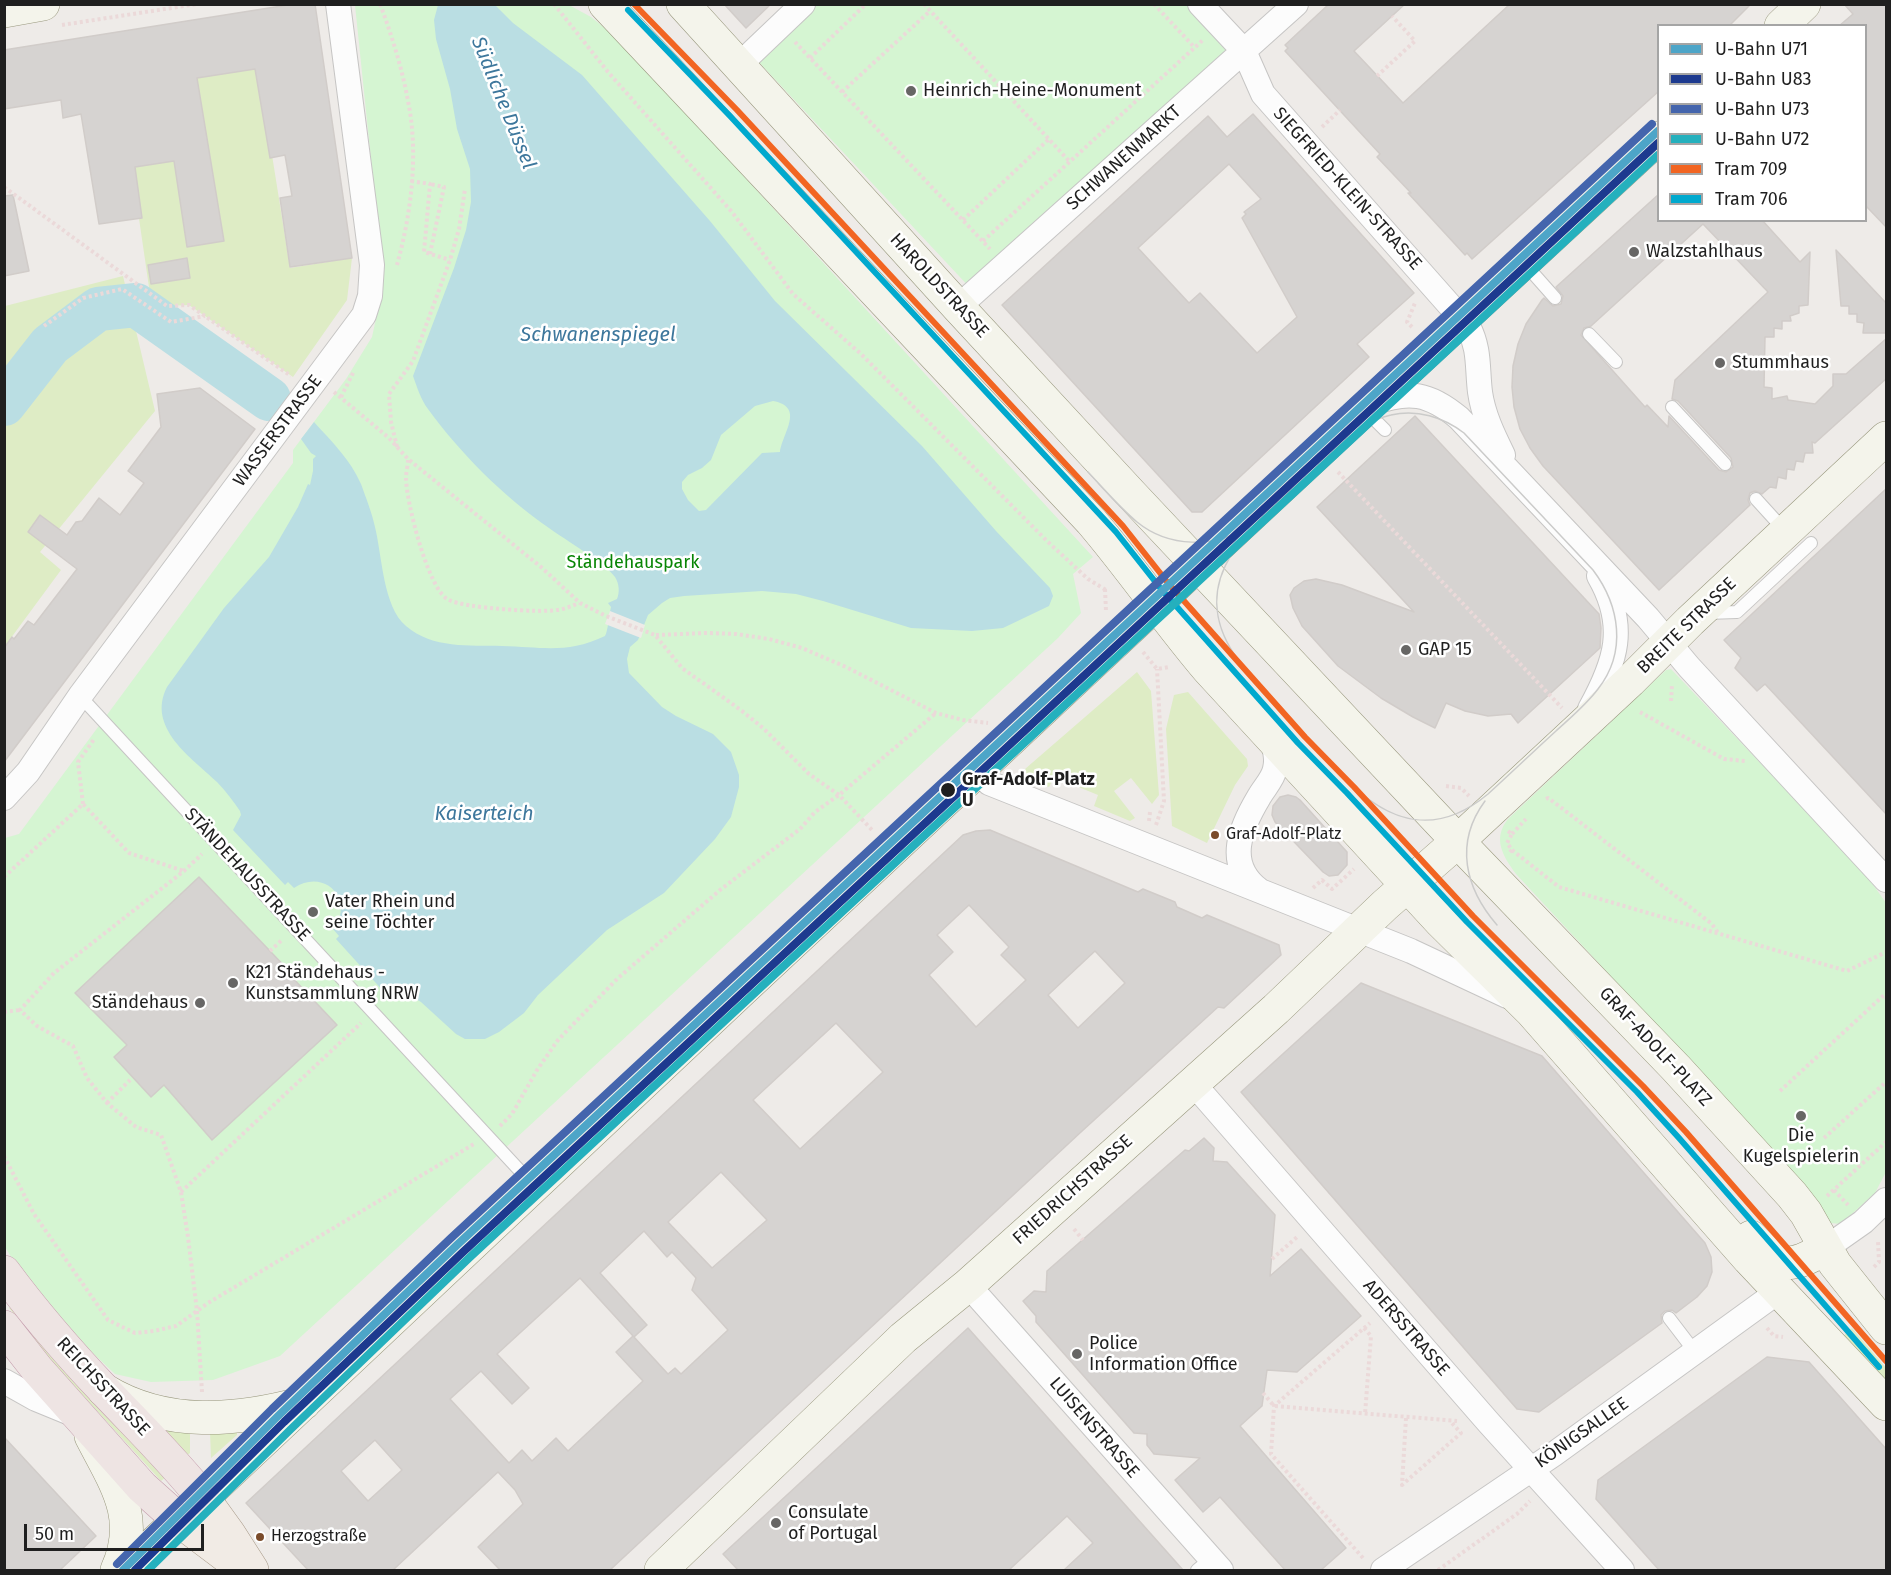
<!DOCTYPE html>
<meta charset="utf-8">
<style>
body{margin:0}
#map{position:relative;width:1891px;height:1575px;overflow:hidden;background:#eeebe8;font-family:"Fira Sans",sans-serif}
canvas{display:block}
.frame{position:absolute;inset:0;border:6px solid #1f1f1f;pointer-events:none}
.legend{position:absolute;left:1657px;top:24px;width:210px;height:198px;box-sizing:border-box;background:#fff;border:2px solid #a5a5a5;margin:0;padding:8px 10px;list-style:none;font-size:18px;color:#1f1f1f}
.legend li{display:flex;align-items:center;gap:12px;height:30px}
.legend b{width:30px;border:2px solid #a5a5a5}
.scale{position:absolute;left:24px;top:1524px;width:180px;height:27px;box-sizing:border-box;border:3px solid #1f1f1f;border-top:0;padding-left:8px;font-size:18px;line-height:21px;white-space:nowrap;color:#1f1f1f;-webkit-text-stroke:4px #fff;paint-order:stroke}
</style>
<div id="map">
<canvas width="1891" height="1575"></canvas>
<div class="frame"></div>
<ul class="legend">
<li><b style="height:8px;background:#4da5c8"></b>U-Bahn U71</li>
<li><b style="height:8px;background:#1d3a8f"></b>U-Bahn U83</li>
<li><b style="height:8px;background:#4465ad"></b>U-Bahn U73</li>
<li><b style="height:8px;background:#25b0bd"></b>U-Bahn U72</li>
<li><b style="height:8px;background:#f26522"></b>Tram 709</li>
<li><b style="height:8px;background:#00a9ce"></b>Tram 706</li>
</ul>
<div class="scale">50 m</div>
</div>
<script>
const c = document.querySelector('canvas').getContext('2d');
c.lineJoin = 'round';
function paint(path, color) { c.fillStyle = color; c.fill(path, 'evenodd'); }
function stroke(path, color, width, dash) { c.strokeStyle = color; c.lineWidth = width; c.lineCap = dash ? 'butt' : 'round'; c.setLineDash(dash || []); c.stroke(path); }
function write(font, color, halo, rows, align = 'center') {
  c.font = font + ' "Fira Sans",sans-serif'; c.lineWidth = 5; c.setLineDash([]); c.textBaseline = 'middle'; c.strokeStyle = halo; c.fillStyle = color; for (const [text, x, y, turn = 0] of rows) {
    c.save(); c.translate(x, y); c.rotate((+turn || 0) * Math.PI / 180); c.textAlign = isNaN(turn) ? turn : align; if (halo) c.strokeText(text, 0, 0); c.fillText(text, 0, 0); c.restore();
  }
}
paint(new Path2D(`
 M258,67L290,268L352,258L347,300L293,377L189,305L167,306L150,294L120,88Z
 M123,276L155,411L40,552L61,570L5,646V306Z
 M1137,672L1151,691L1159,795L1152,804L1131,778L1114,791L1135,818L1130,821L1094,806L1098,795L1054,777L1049,787L1027,778L1025,769Z
 M1188,692L1247,759L1248,766L1235,785L1207,843L1172,826L1166,729L1174,695Z
 M12,1305L167,1476L161,1481L47,1356L9,1308Z
 M1852,1328L1886,1368V1385L1841,1338Z
 M161,1429L190,1431V1453L184,1458Z
 M210,1431L237,1432V1435L211,1458Z`), '#deecc5');
paint(new Path2D(`
 M810,4L1198,5L1240,52L973,291L755,58Z
 M355,5H569L591,17L616,37L1093,557L1073,574L1081,613L1058,638L280,1356L213,1380L151,1382L115,1374L69,1331L21,1273L5,1247V838L19,834L293,463V450L346,379L372,337L382,291L380,246Z
 M1671,669L1865,873L1886,903V1172L1875,1193L1841,1224L1830,1223L1658,1027L1516,874C1503,856 1492,839 1508,819L1666,670Z`), '#d5f5d2');
paint(new Path2D(`
 M438,5H495L513,23L582,75L710,221L775,301L922,446L996,531L1050,588L1053,596L1049,606L1003,628L972,631L911,628L823,601L796,594L762,591L684,596L670,598L662,603L648,615L638,640L630,647L627,659L629,673L662,707L676,716L713,734L731,752L739,775V787L731,817L715,839L664,893L607,930L538,995L524,1013L499,1032L485,1039H465L456,1034L421,1002L409,995L398,991L385,993L336,939L339,936L333,929C356,901 325,867 294,888L288,882L285,885L233,830L241,815L240,811C233,801 226,791 217,782C192,758 146,728 167,687L224,608L269,557L298,507L308,484L310,485L313,471V459L316,456L311,453L301,439L314,422C332,442 350,459 361,484C366,498 372,513 375,527C382,555 383,607 406,626C433,649 469,645 502,646C543,647 567,654 605,636C608,631 609,615 611,607L608,603L617,599C620,592 619,583 615,577C605,563 564,539 549,528C504,497 460,453 428,409C421,400 417,387 413,376L454,268L466,230L471,202L470,169L457,129L450,89L436,39L434,20ZM773,401C805,407 783,432 780,452L762,453L706,510L699,511L688,500L682,489V482L688,475L702,468L711,460L721,435L755,406Z`), '#badee3');
paint(new Path2D(`
 M610,611L645,625L641,638L605,624Z`), '#eeebe8');
stroke(new Path2D(`
 M4,404L50,345L98,309L136,305L269,399`), '#badee3', 44);
const building = new Path2D(`
 M294,4H315L352,258L290,267L280,198L292,196L285,155L270,158L255,69L197,78L224,241L187,247L174,161L135,167L142,218L99,224L81,114L63,118L61,100L4,109V50Z
 M724,4H771L746,28Z
 M1329,4H1405L1354,51L1403,103L1510,4H1751L1729,26H1659V91L1472,259L1467,253L1465,255L1408,193H1411L1377,157L1380,154L1285,51L1288,48L1285,45Z
 M1844,4H1887V228L1866,206V26H1839L1853,14Z
 M1253,114L1414,293L1357,344L1369,357L1202,512H1192L1002,305L1208,116L1227,137ZM1229,164L1261,199L1244,212L1246,214L1242,218L1297,317L1257,353L1200,293L1189,303L1138,248Z
 M1659,194V220H1762L1800,262L1810,252L1808,305L1799,306V313L1790,316L1791,321H1782V329L1774,328V337H1765L1764,387L1772,388V399L1787,396L1788,400L1815,404L1833,386V374H1846L1887,338V378L1815,443L1812,442L1813,453H1805L1803,462L1796,461L1794,470L1787,469L1786,479L1778,477L1776,488L1770,487L1762,494L1755,491L1750,493L1748,500L1750,505L1659,590L1543,466L1530,448L1520,429L1514,407L1512,387L1513,366L1518,344L1526,324L1542,300L1544,298L1553,306L1561,304L1563,296L1556,287ZM1703,224L1768,292L1675,380L1672,399L1678,401L1731,458L1733,467L1726,472L1719,470L1669,416L1668,427L1647,405L1645,407L1581,335L1584,328L1591,326Z
 M13,195L29,271L4,276V196Z
 M1836,250L1887,304V333H1863L1864,323L1857,322V314H1849V306H1841Z
 M187,258L190,278L151,284L148,265Z
 M200,388L255,429L4,762V648L12,637L14,639L28,621L34,625L77,569L28,532L40,515L67,535L76,522L82,521L99,498L120,515L144,483L128,471L161,427L157,394Z
 M1415,416L1599,614L1601,628L1600,648L1518,723L1511,714L1488,716L1465,711L1446,703L1435,728L1413,717L1381,698L1338,666L1302,626L1293,608L1290,595L1294,588L1304,581L1316,579L1342,585L1414,612L1317,507Z
 M1887,488V815L1765,684L1757,691L1735,668L1741,658L1724,640Z
 M1288,795L1296,797L1300,800L1347,852V865L1338,875L1329,876L1323,872L1275,822L1272,815L1273,806L1280,797Z
 M990,830L1138,892L1143,889L1175,902L1177,907L1202,918L1207,915L1279,945L1281,955L1224,1008L1218,1007L1081,1132L610,1570H500L478,1547L523,1504L515,1490L498,1472L393,1570H308L246,1503L963,835L976,831ZM969,905L1009,947L1001,955L1026,980L976,1027L929,975L953,952L937,935ZM1095,951L1125,983L1078,1028L1048,995ZM836,1023L883,1072L800,1149L753,1100ZM721,1172L767,1220L712,1268L668,1222ZM644,1231L667,1257L672,1252L696,1278L692,1290L728,1330L681,1374L675,1368L668,1374L634,1337L647,1325L600,1273ZM580,1278L633,1336L616,1352L643,1381L568,1451L556,1438L532,1461L522,1450L509,1463L450,1399L481,1371L512,1404L529,1388L497,1354ZM375,1440L402,1470L368,1501L341,1471Z
 M199,877L270,951L290,972L289,974L337,1025L212,1140L164,1085L151,1097L114,1057L127,1045L75,993Z
 M1361,983L1542,1056L1705,1243L1711,1257L1712,1272L1707,1286L1697,1297L1676,1313L1672,1310L1665,1311L1661,1315L1662,1323L1539,1412L1517,1409L1241,1092Z
 M1204,1138L1214,1148L1213,1161L1227,1162L1275,1215L1270,1276L1301,1249L1361,1316L1297,1372L1267,1370L1262,1406L1240,1426L1346,1548L1321,1570H1285L1220,1497L1203,1512L1175,1480L1200,1458L1154,1454L1147,1445V1434L1134,1433L1036,1322V1316L1023,1301L1034,1291L1046,1292L1047,1271L1185,1150L1189,1151Z
 M968,1328L1183,1570H1064L1093,1543L1067,1516L1009,1570H738L723,1554Z
 M1767,1357L1809,1362L1887,1450V1570H1659L1596,1499L1598,1480Z
 M4,1437L96,1536L60,1570H4Z`);
paint(building, '#d6d3d1');
stroke(building, '#d1ccc9', 1.5);
const service = new Path2D(`
 M1524,263L1555,298
 M1589,334L1616,362
 M1672,407L1725,464
 M1365,410L1385,430
 M1756,499L1786,532
 M1707,613L1737,612L1811,543
 M80,696L534,1186
 M1669,1318L1695,1352
 M1197,1570L1210,1559`);
const minor = new Path2D(`
 M1200,4L1244,51L1263,94L1468,326C1480,349 1477,367 1480,392C1483,414 1493,435 1503,455
 M738,66L803,4
 M958,307L1296,4
 M1373,403C1409,390 1429,393 1459,418L1648,618L1689,667L1886,880
 M1590,709C1616,662 1628,626 1599,576
 M978,771L989,783L1411,951L1507,996
 M4,798L28,772L80,696L364,315L370,296L372,265L338,4
 M1259,890C1224,864 1241,827 1259,797C1264,788 1273,779 1275,769C1278,757 1274,747 1270,736
 M1192,1082L1489,1423L1622,1570
 M1826,1248L1863,1222L1886,1200
 M968,1285L1221,1570
 M4,1381L36,1399L75,1415
 M1383,1570L1554,1454L1779,1291`);
const secondary = new Path2D(`
 M605,4L1091,521C1132,569 1167,621 1208,669L1441,922L1532,1012L1749,1259L1886,1404
 M683,4L958,307L1131,494L1467,851L1676,1068L1792,1195L1806,1213L1835,1264L1886,1328
 M4,11L43,4
 M1781,26L1804,4
 M1751,1237C1781,1268 1788,1270 1826,1248
 M104,1390C166,1428 237,1421 304,1403
 M91,1436C115,1483 141,1517 117,1570
 M126,1570L742,990L1370,404L1658,138
 M661,1570L903,1338L968,1285L1276,1009L1385,905L1458,841L1630,681L1690,621L1886,438`);
const primary = new Path2D(`
 M203,1498L229,1534L252,1570
 M180,1521L241,1567`);
const trunk = new Path2D(`
 M4,1272C35,1314 69,1353 105,1391C138,1426 173,1460 203,1498
 M4,1327L37,1369L142,1487L180,1521`);
stroke(service, '#c6c5c4', 14);
stroke(minor, '#c6c5c4', 26);
stroke(secondary, '#99987e', 34);
stroke(primary, '#a49684', 34);
stroke(trunk, '#c59dad', 34);
stroke(new Path2D(`
 M380,4C392,36 402,68 408,101C419,154 411,214 397,265
 M554,4L608,72L732,212L793,294L861,354L1048,542L1088,579L1106,590
 M924,4L1070,162
 M1154,4L1195,48
 M62,25L197,4
 M795,42L990,249
 M810,58L866,4
 M1377,76L1415,41L1392,16
 M842,92L930,11
 M1322,127L1340,110
 M411,181L430,184L424,252L450,260
 M4,187L167,306L189,305L291,376
 M963,220L1049,139
 M983,241L1204,39
 M430,254L444,187L430,184
 M44,326L83,298L122,289L171,322L205,316
 M1412,327L1407,322L1415,303
 M334,392L389,438L408,459L541,567L580,603L606,616L655,635L682,668L742,711L763,728L809,774L839,795L873,831
 M341,397L354,371
 M397,447L391,422L389,394L413,361L450,260L459,229L465,189
 M408,460C408,465 406,472 406,478C406,500 428,591 449,600C465,608 539,613 557,610C565,609 572,606 579,603
 M1338,472L1562,708
 M1105,589L1106,611
 M656,635L707,633L736,634L769,639L802,648L846,667L936,713L963,720L988,723
 M1143,652L1157,669L1169,667
 M1671,701L1672,684
 M1640,712L1724,759L1745,761
 M1446,786L1461,788L1469,796
 M1546,799L1548,798L1559,806L1712,924L1718,933
 M83,804L78,762L95,738
 M1149,821L1150,812
 M1156,825L1164,801L1157,669
 M1508,831L1512,834L1507,843L1512,850L1509,853
 M1512,834L1526,819
 M1512,850L1559,887L1847,971L1886,952
 M4,877L83,804L129,853L184,871
 M1313,888L1322,880L1332,889L1354,869
 M270,951L283,939
 M4,1012L20,1010
 M1780,1091L1884,995L1886,998
 M107,1103L130,1080
 M500,1126L512,1114L537,1070L558,1040L617,979L720,890L800,829L815,812L839,795L936,713
 M1824,1138L1886,1082
 M4,1156L34,1214L108,1320L135,1333L154,1331L176,1326L208,1303L474,1144
 M1834,1190L1848,1205
 M181,1192L361,1023
 M1827,1196L1886,1142
 M1074,1229L1083,1240
 M1272,1259L1297,1237
 M1874,1267L1879,1262L1878,1241
 M1364,1328L1371,1336L1365,1414
 M1767,1328L1774,1336L1783,1337
 M202,1392L197,1311L188,1237L181,1192L161,1135L136,1127L107,1103L87,1078L73,1046L37,1026L20,1010L54,973L184,871L202,854
 M1263,1393L1274,1406L1457,1421
 M1406,1418L1402,1485L1461,1433L1450,1421
 M1363,1558L1271,1454L1274,1406L1370,1323
 M1438,1570L1517,1514L1530,1501`), '#ebd9d9', 4, [3, 3]);
stroke(service, '#fcfcfc', 12);
stroke(minor, '#fcfcfc', 24);
stroke(secondary, '#f4f4eb', 33);
stroke(primary, '#f1ebe5', 33);
stroke(trunk, '#eee4e3', 33);
stroke(new Path2D(`
 M1088,472C1104,489 1119,507 1137,522C1169,548 1214,548 1249,527
 M1245,669C1175,584 1249,528 1310,473C1334,451 1357,422 1391,415C1417,409 1443,417 1464,433L1593,570C1620,606 1627,652 1598,689C1586,705 1570,718 1556,731C1533,752 1511,773 1488,794C1441,833 1397,827 1354,787
 M1485,801C1454,843 1465,888 1497,925`), '#cbcbca', 1.5);
stroke(new Path2D(`
 M634,4L737,110L1123,526L1168,583L1305,737L1354,787L1473,916L1643,1086L1686,1132L1886,1361`), '#f26522', 6);
stroke(new Path2D(`
 M628,10L730,116L1116,532L1161,589L1298,743L1347,793L1467,922L1637,1092L1679,1138L1879,1367`), '#00a9ce', 6);
stroke(new Path2D(`
 M123,1570L278,1416L457,1245L1658,131`), '#4da5c8', 8);
stroke(new Path2D(`
 M135,1570L284,1422L463,1252L1658,143`), '#1d3a8f', 8);
stroke(new Path2D(`
 M117,1564L272,1409L451,1238L1652,124`), '#4465ad', 8);
stroke(new Path2D(`
 M148,1570L291,1429L469,1258L1658,155`), '#25b0bd', 8);
for (const [x, y, r, color] of [
 [911,91,6,"#676665"],
 [1634,252,6,"#676665"],
 [1720,363,6,"#676665"],
 [1406,650,6,"#676665"],
 [948,790,8,"#1f1f1f"],
 [1215,835,5,"#7a4b2a"],
 [313,912,6,"#676665"],
 [233,983,6,"#676665"],
 [200,1003,6,"#676665"],
 [1801,1116,6,"#676665"],
 [1077,1354,6,"#676665"],
 [776,1523,6,"#676665"],
 [260,1537,5,"#7a4b2a"]
]) { const dot = new Path2D(); dot.arc(x, y, r, 0, 2 * Math.PI); c.fillStyle = color; c.fill(dot); stroke(dot, '#fff', 2); }
write('16px', '#1f1f1f', '#fff', [
 ["Graf-Adolf-Platz",1226,835],
 ["Herzogstraße",271,1537]
], 'left');
write('18px', '#1f1f1f', '#fff', [
 ["Heinrich-Heine-Monument",923,91],
 ["Walzstahlhaus",1646,252],
 ["Stummhaus",1732,363],
 ["GAP 15",1418,650],
 ["Vater Rhein und",325,902],
 ["seine Töchter",325,923],
 ["K21 Ständehaus -",245,973],
 ["Kunstsammlung NRW",245,994],
 ["Ständehaus",188,1003,"right"],
 ["Die",1801,1136,"center"],
 ["Kugelspielerin",1801,1157,"center"],
 ["Police",1089,1344],
 ["Information Office",1089,1365],
 ["Consulate",788,1513],
 ["of Portugal",788,1534]
], 'left');
write('18px', '#1f1f1f', '#fff', [
 ["SCHWANENMARKT",1124,158,-42],
 ["SIEGFRIED-KLEIN-STRASSE",1347,189,48],
 ["HAROLDSTRASSE",939,286,47],
 ["WASSERSTRASSE",278,431,-53],
 ["BREITE STRASSE",1687,626,-44],
 ["STÄNDEHAUSSTRASSE",247,875,47],
 ["GRAF-ADOLF-PLATZ",1655,1047,47],
 ["FRIEDRICHSTRASSE",1073,1190,-42],
 ["ADERSSTRASSE",1406,1328,49],
 ["REICHSSTRASSE",103,1387,47],
 ["LUISENSTRASSE",1094,1428,49],
 ["KÖNIGSALLEE",1582,1433,-35]
]);
write('18px', '#088505', '#fff', [
 ["Ständehauspark",633,563]
]);
write('bold 18px', '#1f1f1f', '#fff', [
 ["Graf-Adolf-Platz",962,780],
 ["U",962,801]
], 'left');
write('italic 20px', '#3d779c', '#fff', [
 ["Südliche Düssel",503,103,68],
 ["Schwanenspiegel",598,335],
 ["Kaiserteich",484,814]
]);
</script>
